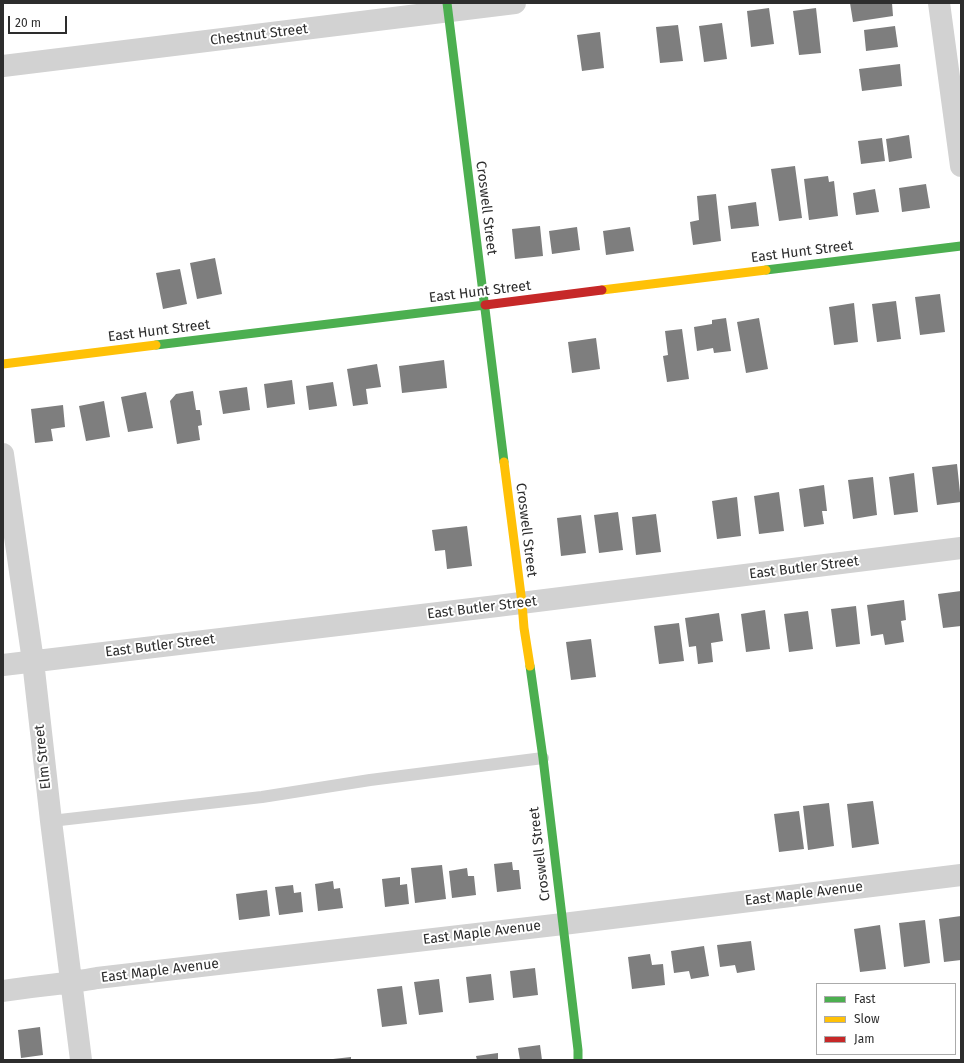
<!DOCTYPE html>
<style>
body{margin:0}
#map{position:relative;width:964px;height:1063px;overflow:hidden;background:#fff;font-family:"Fira Sans",sans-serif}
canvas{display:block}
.frame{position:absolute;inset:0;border:4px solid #2d2d2d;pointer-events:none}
.legend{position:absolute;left:816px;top:983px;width:140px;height:72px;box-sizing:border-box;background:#fff;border:1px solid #ababab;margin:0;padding:5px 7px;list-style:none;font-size:12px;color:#2d2d2d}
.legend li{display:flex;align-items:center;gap:8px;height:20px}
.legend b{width:20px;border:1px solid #ababab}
.scale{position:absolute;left:8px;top:16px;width:59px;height:18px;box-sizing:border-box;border:2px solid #2d2d2d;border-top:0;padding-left:5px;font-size:12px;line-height:14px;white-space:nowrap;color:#2d2d2d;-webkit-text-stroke:3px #fff;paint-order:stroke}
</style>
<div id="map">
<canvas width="964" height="1063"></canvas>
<div class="frame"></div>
<ul class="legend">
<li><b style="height:5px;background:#4caf50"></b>Fast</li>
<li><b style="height:5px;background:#ffc107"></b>Slow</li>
<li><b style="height:5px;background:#c62828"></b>Jam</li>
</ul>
<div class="scale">20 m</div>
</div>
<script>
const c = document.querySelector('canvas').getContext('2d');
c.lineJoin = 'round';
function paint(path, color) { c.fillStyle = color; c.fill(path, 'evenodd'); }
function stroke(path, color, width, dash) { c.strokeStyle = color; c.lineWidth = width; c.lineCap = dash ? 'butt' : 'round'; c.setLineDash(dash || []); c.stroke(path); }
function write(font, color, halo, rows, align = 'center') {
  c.font = font + ' "Fira Sans",sans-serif'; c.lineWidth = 4; c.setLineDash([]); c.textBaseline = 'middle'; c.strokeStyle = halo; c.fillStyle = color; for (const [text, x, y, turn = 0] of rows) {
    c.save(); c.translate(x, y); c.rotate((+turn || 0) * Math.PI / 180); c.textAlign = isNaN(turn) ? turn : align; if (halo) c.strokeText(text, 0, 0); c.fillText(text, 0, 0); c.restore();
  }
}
paint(new Path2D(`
 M850,3H892L893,16L853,22Z
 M769,8L774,44L751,47L747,11Z
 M816,8L821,53L799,55L793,11Z
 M722,23L727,59L704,62L699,26Z
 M678,25L683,61L660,63L656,27Z
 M895,26L898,47L866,51L864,30Z
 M600,32L604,68L582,71L577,35Z
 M900,64L902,86L862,91L859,69Z
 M909,135L912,158L889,162L886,139Z
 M882,138L885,161L861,164L858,141Z
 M795,166L802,218L779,221L771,169Z
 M828,176L829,182L834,181L838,216L809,220L804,179Z
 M926,184L930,208L902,212L899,188Z
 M875,189L879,212L856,215L853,193Z
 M716,194L721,241L693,245L690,222L699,220L697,196Z
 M756,202L759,226L731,229L728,206Z
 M540,226L543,256L515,259L512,229Z
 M577,227L580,250L552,254L549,231Z
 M630,227L634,251L606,255L603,231Z
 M215,258L222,294L197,299L190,263Z
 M180,269L187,304L163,309L156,273Z
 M940,294L945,332L920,335L915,297Z
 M896,301L901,339L877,342L872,304Z
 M854,303L858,342L834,345L829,307Z
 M726,318L731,351L714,353L713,348L697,351L694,327L712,324V320Z
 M759,318L768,369L746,373L737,322Z
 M682,329L689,379L667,382L663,356L668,355L665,331Z
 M596,338L600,369L572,373L568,342Z
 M444,360L447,388L402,393L399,366Z
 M377,364L381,387L366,389L368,404L353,406L347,369Z
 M292,380L295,404L267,408L264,384Z
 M333,382L337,406L309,410L306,386Z
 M247,387L250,410L223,414L219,391Z
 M193,391L196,410H200L202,425L198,426L200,440L177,444L170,401L176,394Z
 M146,392L153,428L128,432L121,397Z
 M104,401L110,437L86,441L79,406Z
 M63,405L65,427L51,429L53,441L35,443L31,409Z
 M957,464L961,502L937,505L932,467Z
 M914,473L918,512L894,515L889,477Z
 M873,477L877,515L853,519L848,480Z
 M824,485L827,511H822L824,524L804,527L799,489Z
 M779,492L784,531L759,534L754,496Z
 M737,497L741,536L717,539L712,501Z
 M618,512L623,550L599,553L594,515Z
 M656,514L661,552L636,555L632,517Z
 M581,515L586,553L561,556L557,518Z
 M467,526L472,566L447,569L445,550L435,551L432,530Z
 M961,591V626L943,628L938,594Z
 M904,600L906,620L901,621L904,642L885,645L883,634L871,636L867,605Z
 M856,606L860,644L836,647L831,609Z
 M765,610L770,649L746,652L741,614Z
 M808,611L813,649L789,652L784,614Z
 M719,613L723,641L711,643L713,662L698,664L696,646L689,647L685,618Z
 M679,623L684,661L659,664L654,626Z
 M591,639L596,677L571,680L566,642Z
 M873,801L879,844L852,848L847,804Z
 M829,803L834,846L808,850L803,806Z
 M799,811L804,849L779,852L774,814Z
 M512,862L513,870H519L521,889L497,892L494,864Z
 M442,865L446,899L415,903L411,868Z
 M467,868L468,876H474L476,895L452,898L449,871Z
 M400,877V885L407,884L409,904L385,907L382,879Z
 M333,881L334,889L340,888L343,908L318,911L315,884Z
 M293,885L294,893L301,892L303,912L279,915L275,887Z
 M267,890L270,916L239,920L236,894Z
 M961,916V960L944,962L939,919Z
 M925,920L930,963L904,967L899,923Z
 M880,925L886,969L860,972L854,929Z
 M751,941L755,970L737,973L735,965L720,967L717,945Z
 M704,946L709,976L691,979L689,971L674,973L671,951Z
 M650,954L652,965L663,964L665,985L632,989L628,957Z
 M535,968L538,995L513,998L510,971Z
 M491,974L494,1000L469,1003L466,977Z
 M439,979L443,1012L419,1015L414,982Z
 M402,986L407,1024L382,1027L377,989Z
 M40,1027L43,1055L21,1058L18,1030Z
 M540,1045L542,1060H520L518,1048Z
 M498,1053V1060H477L476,1056Z
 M351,1057V1060H334L333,1059Z`), '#7e7e7e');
stroke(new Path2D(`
 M51,821L262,797L370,780L543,758`), '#d2d2d2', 12);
stroke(new Path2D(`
 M939,3L961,166
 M3,66L515,3
 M3,454L33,661L51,821L81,1060
 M3,665L497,606L961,548
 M3,991C34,986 66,984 97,978L563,924L961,875`), '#d2d2d2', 22);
stroke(new Path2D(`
 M447,3L504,462
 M766,270L961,246
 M156,345L485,305
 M530,666L543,758L578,1050V1060`), '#4caf50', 9);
stroke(new Path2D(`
 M602,290L766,270
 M3,364L156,345
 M504,462L522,603L524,628L530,666`), '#ffc107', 9);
stroke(new Path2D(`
 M485,305L602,290`), '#c62828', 9);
write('14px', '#2d2d2d', '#fff', [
 ["Chestnut Street",259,35,-7],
 ["Croswell Street",486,208,83],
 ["East Hunt Street",802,252,-7],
 ["East Hunt Street",480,292,-7],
 ["East Hunt Street",159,331,-7],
 ["Croswell Street",526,530,83],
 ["East Butler Street",804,568,-7],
 ["East Butler Street",482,608,-7],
 ["East Butler Street",160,646,-7],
 ["Elm Street",43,757,-96],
 ["Croswell Street",540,854,-97],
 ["East Maple Avenue",804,894,-7],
 ["East Maple Avenue",482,933,-7],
 ["East Maple Avenue",160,971,-7]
]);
</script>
